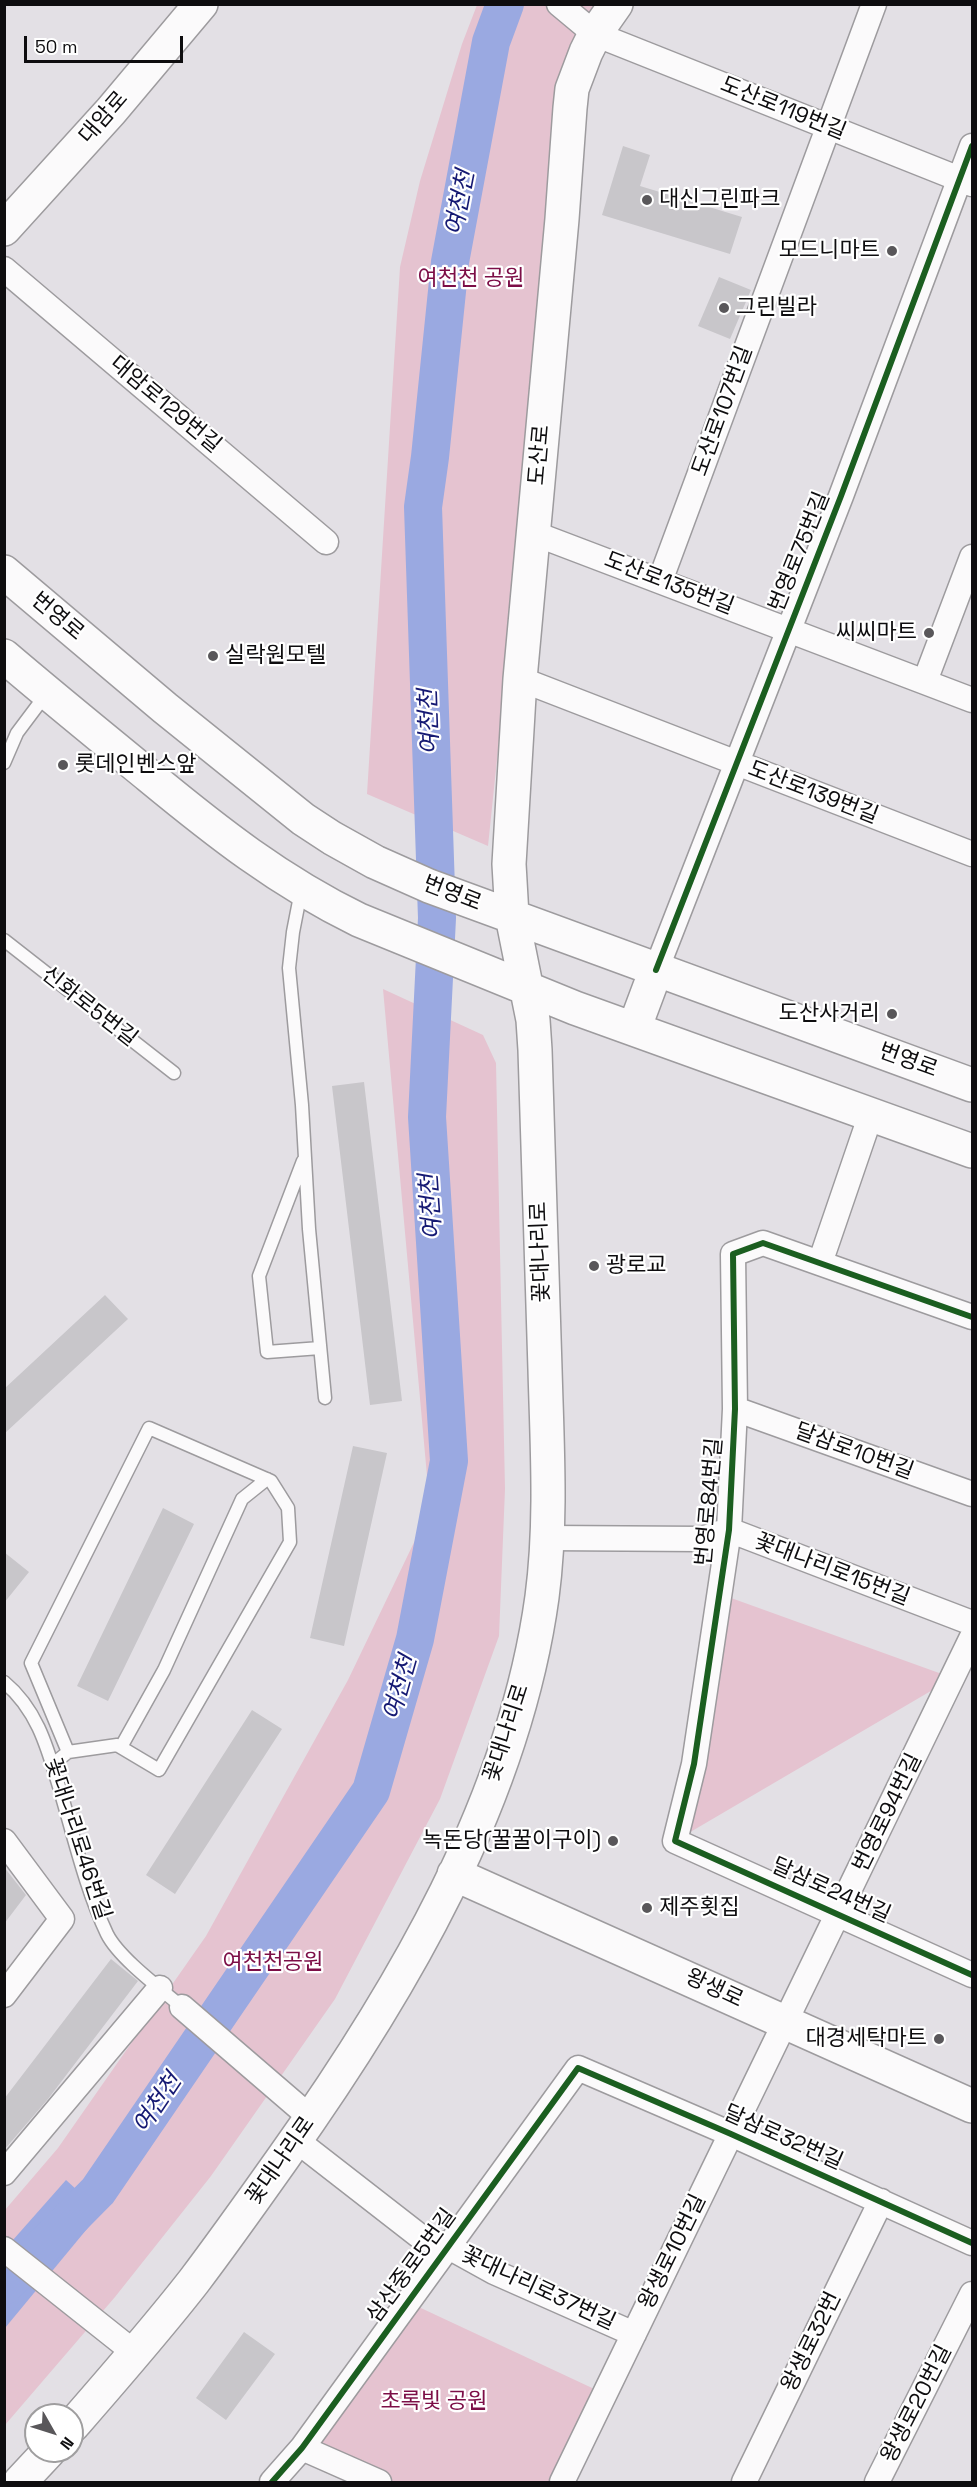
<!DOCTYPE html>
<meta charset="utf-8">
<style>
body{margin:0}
#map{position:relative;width:977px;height:2487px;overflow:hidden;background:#e3e0e5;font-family:"Space Grotesk",sans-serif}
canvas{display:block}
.frame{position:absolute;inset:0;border:6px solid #0e0d0f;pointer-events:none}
.north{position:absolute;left:24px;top:2403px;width:60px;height:60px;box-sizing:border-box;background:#fff;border:2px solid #9f9e9f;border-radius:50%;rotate:129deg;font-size:16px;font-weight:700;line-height:24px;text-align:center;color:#0e0d0f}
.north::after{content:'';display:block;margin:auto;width:21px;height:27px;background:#59575a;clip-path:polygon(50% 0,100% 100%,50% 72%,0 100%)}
.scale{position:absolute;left:24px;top:36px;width:159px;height:27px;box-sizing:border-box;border:3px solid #0e0d0f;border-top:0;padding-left:8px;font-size:18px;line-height:21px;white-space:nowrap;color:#0e0d0f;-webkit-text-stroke:4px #fff;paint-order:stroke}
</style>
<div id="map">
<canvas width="977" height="2487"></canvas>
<div class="frame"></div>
<div class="north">N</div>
<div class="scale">50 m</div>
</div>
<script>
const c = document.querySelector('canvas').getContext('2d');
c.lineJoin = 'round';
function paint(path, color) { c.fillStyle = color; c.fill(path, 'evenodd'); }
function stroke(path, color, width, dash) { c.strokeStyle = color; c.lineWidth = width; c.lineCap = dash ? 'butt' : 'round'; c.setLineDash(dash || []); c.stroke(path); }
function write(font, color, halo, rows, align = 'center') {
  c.font = font + ' "Space Grotesk","Noto Sans KR",sans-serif'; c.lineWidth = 4.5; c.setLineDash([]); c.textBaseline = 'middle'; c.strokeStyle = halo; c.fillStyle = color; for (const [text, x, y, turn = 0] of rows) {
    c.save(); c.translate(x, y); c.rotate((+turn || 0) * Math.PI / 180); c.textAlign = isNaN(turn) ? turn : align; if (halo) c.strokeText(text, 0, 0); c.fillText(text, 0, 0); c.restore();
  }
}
paint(new Path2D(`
 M477,5H604L597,12L504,692L488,846L367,794L400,267L420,181L462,44Z
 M383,989L483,1035L496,1063L505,1489L499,1636L440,1799L335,1999L211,2176L115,2297L5,2425V2210L58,2148L206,1936L348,1680L430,1509Z
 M720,1594L953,1678L675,1841Z
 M408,2302L605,2394L562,2482H379L302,2448Z`), '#e5c3d0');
paint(new Path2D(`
 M66,2180L101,2212L5,2328V2249Z`), '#9aa9e1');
stroke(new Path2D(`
 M4,2286L98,2191L371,1791L415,1639L449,1461L427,1117L437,918L423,507L430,457L450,262L491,42L505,4`), '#9aa9e1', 38);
paint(new Path2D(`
 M623,146L650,155L640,186L742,217L730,254L602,215Z
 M719,277L751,290L730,339L698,326Z
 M364,1082L402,1401L370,1405L332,1086Z
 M105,1295L128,1319L4,1434V1389Z
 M353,1446L387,1453L344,1646L310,1638Z
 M163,1508L194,1524L108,1701L77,1686Z
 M4,1552L29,1572L4,1603Z
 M252,1710L282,1729L175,1894L146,1875Z
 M4,1867L26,1895L4,1924Z
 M111,1959L138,1981L48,2099L4,2150V2099Z
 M244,2332L275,2354L226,2420L196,2398Z`), '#c8c6ca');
const lane = new Path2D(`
 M4,763L17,733L47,693
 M301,891L293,932L289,968L302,1105L309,1229L325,1398
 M4,940L174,1073
 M303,1161L259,1276L267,1352L320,1348
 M4,1682C38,1710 48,1750 60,1790C74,1837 86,1890 107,1934C119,1958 161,1989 182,2007
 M121,1747L164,1670L242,1499L267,1479
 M52,1765L68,1752L117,1745L159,1770L290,1542L288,1508L271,1481L149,1428L31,1663L68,1752`);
const street = new Path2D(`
 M559,4L595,34L972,184
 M4,269L326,542
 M533,533L972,700
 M660,581L874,4
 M520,679L972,854
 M925,681L972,557
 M656,970L841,496L972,146
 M820,1263L871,1114
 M972,1317L763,1243L733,1254L735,1409L729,1530L694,1764L675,1841L972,1975
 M735,1409L972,1494
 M547,1538L702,1539L729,1530L972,1623
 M4,1841L62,1919L4,1995
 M182,2007L311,2118
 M296,2140L422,2238L447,2246L494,2272L634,2334
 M4,2173L160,1988
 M4,2249L135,2353
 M302,2448L379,2482
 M272,2482L302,2448L578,2068L731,2134L972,2243
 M562,2482L972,1637
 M744,2482L881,2201
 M877,2482L972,2294`);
const secondary = new Path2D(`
 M4,229L111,111L201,4
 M4,572L165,708L303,819L332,838L375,862L429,886L972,1085
 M4,656C52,697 100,736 149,776C217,832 279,881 359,920L575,1008L972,1151
 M634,1029L656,970
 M454,1874L972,2106
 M72,2426C113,2379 155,2331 194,2281C225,2240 254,2199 283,2158C401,1992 514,1801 542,1597C552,1522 547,1444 545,1369C542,1262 538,1156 535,1050L533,1020L512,916L509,864L520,679L562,219L570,108L572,89L586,52L595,34L616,4
 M20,2482L49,2451`);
stroke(lane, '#9d9b9e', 15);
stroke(street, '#9d9b9e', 27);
stroke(secondary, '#9d9b9e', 36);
stroke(lane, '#fbfafb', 12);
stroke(street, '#fbfafb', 24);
stroke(secondary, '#fbfafb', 33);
stroke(new Path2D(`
 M656,970L841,496L972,146
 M972,1317L763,1243L733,1254L735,1409L729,1530L694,1764L675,1841L972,1975
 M272,2482L302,2448L578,2068L731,2134L972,2243`), '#1b5e20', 6);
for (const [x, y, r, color] of [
 [647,200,6,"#59575a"],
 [892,251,6,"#59575a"],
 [724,308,6,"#59575a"],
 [929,633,6,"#59575a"],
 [213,656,6,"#59575a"],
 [63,765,6,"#59575a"],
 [892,1014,6,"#59575a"],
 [594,1266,6,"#59575a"],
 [613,1841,6,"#59575a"],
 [647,1908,6,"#59575a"],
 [939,2039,6,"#59575a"]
]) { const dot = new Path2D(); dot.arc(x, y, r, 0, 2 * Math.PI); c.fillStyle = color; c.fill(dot); stroke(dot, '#fff', 2); }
write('22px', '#0e0d0f', '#fff', [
 ["도산로119번길",783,109,22],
 ["대암로",104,118,-49],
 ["대암로129번길",165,405,40],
 ["도산로107번길",723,411,-70],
 ["도산로",540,455,-85],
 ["번영로75번길",800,552,-68],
 ["도산로135번길",669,584,21],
 ["번영로",57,617,40],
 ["도산로139번길",813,793,21],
 ["번영로",452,894,21],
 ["신화로5번길",89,1007,38],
 ["번영로",908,1061,20],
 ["꽃대나리로",541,1252,-92],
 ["달삼로10번길",854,1452,20],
 ["번영로84번길",710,1502,-85],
 ["꽃대나리로15번길",832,1570,21],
 ["꽃대나리로",507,1733,-72],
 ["번영로94번길",888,1813,-64],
 ["꽃대나리로46번길",77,1839,72],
 ["달삼로24번길",831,1891,24],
 ["왕생로",714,1989,25],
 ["달삼로32번길",783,2138,24],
 ["꽃대나리로",281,2161,-55],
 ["왕생로10번길",673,2252,-64],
 ["삼산중로5번길",412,2266,-54],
 ["꽃대나리로37번길",538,2289,25],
 ["왕생로32번",812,2342,-64],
 ["왕생로20번길",917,2404,-63]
]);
write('22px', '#0e0d0f', '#fff', [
 ["대신그린파크",659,200],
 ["모드니마트",880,251,"right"],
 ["그린빌라",736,308],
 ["씨씨마트",917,633,"right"],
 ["실락원모텔",225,656],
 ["롯데인벤스앞",75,765],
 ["도산사거리",880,1014,"right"],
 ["광로교",606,1266],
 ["녹돈당(꿀꿀이구이)",601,1841,"right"],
 ["제주횟집",659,1908],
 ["대경세탁마트",927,2039,"right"]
], 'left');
write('22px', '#7c0e47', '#fff', [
 ["여천천 공원",471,279],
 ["여천천공원",273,1963],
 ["초록빛 공원",434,2402]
]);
write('italic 24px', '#151973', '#fff', [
 ["여천천",461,203,-79],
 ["여천천",430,722,-92],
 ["여천천",432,1207,-94],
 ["여천천",401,1688,-74],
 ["여천천",158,2104,-56]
]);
</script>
